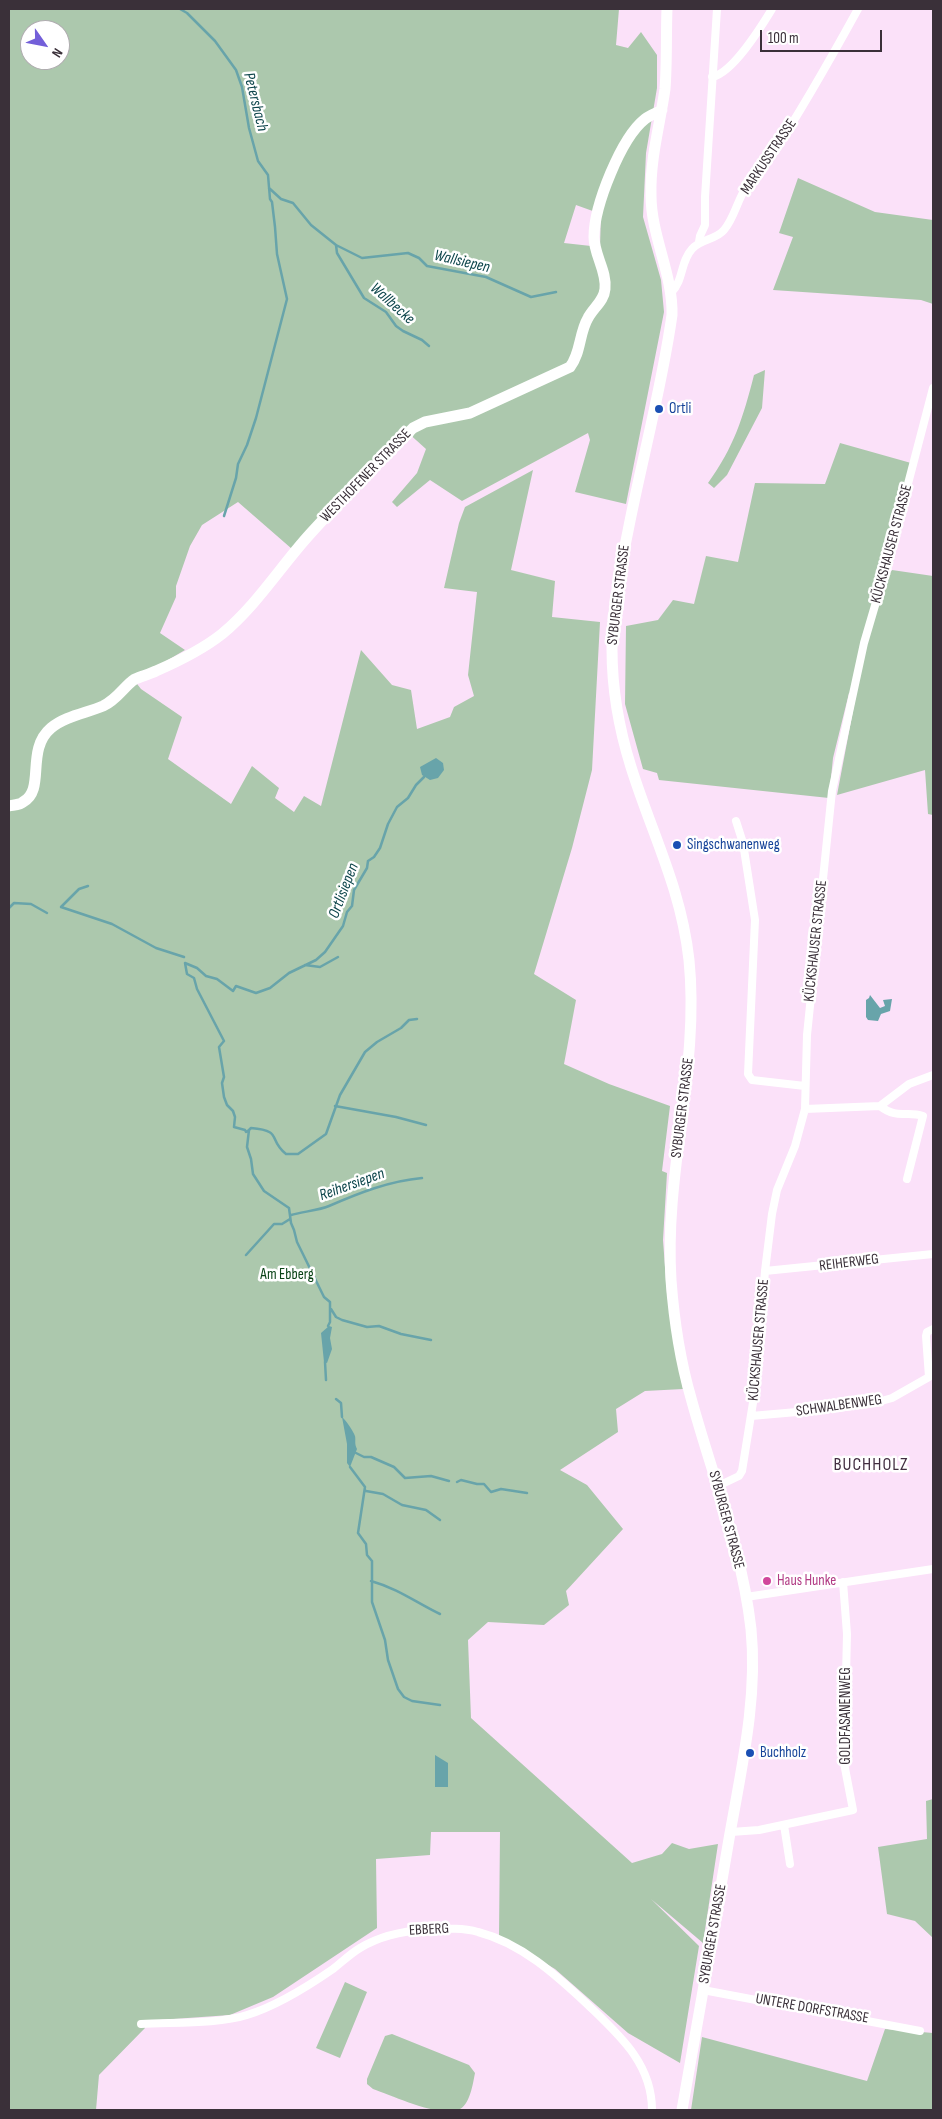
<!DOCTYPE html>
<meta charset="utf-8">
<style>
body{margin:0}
#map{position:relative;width:942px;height:2119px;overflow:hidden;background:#fbe1f9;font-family:"Sofia Sans Condensed",sans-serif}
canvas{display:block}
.frame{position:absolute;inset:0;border:10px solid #3a3039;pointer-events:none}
.north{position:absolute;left:20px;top:20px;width:50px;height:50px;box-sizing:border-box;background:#fff;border:1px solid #b0acb0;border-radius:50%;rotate:123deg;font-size:14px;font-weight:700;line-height:20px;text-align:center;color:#3a3039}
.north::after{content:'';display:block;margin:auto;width:18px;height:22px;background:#735fd9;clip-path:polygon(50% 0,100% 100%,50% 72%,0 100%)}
.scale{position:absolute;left:760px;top:30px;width:122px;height:22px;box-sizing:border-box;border:2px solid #3a3039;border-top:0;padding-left:6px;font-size:15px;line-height:18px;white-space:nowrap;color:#3a3039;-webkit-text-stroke:4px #fff;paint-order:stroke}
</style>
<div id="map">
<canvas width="942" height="2119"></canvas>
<div class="frame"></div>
<div class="north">N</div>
<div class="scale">100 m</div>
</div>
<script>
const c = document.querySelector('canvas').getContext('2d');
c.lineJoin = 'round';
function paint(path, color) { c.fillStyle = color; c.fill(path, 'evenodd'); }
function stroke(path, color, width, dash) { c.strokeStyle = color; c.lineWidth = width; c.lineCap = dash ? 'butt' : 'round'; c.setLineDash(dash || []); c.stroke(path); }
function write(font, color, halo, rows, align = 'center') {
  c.font = font + ' "Sofia Sans Condensed",sans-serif'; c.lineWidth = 5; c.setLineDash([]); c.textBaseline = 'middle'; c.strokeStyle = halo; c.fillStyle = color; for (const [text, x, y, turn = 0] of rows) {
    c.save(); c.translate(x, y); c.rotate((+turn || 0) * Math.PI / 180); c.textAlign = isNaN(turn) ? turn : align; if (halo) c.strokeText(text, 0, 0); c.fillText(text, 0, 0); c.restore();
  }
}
paint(new Path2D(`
 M9,9H619L616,45L628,48L641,32L657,55V88L646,153L643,217L661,280L664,312L626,504L575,492L590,440L588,433L462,501L430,480L397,507L392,502L417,473L426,449L406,431L292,549L238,502L202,525L190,546L176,586V597L160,633L185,650L134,680L141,689L182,717L168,759L231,804L252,766L279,788L275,798L294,812L304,796L321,806L361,650L392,685L411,690L417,729L450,717L454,707L474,696L468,675L477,592L444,588L459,523L465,507L533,470L511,570L555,581L552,617L600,622L592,770L572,848L534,974L576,1000L564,1064L609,1084L670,1106L662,1171L667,1173L663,1240L667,1294L683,1389L645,1391L616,1409L618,1432L560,1470L587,1485L623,1529L566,1591L569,1605L544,1625L488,1622L468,1640L471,1718L632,1863L662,1854L672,1843L689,1849L718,1844L703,1943L651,1899L699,1946L680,2063L628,2033L555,1969L499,1936L500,1832H431L430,1855L376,1859L377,1928L273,1997L230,2015L145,2021V2028L99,2075L96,2110H9ZM30,30H60V60H30ZM576,205L601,214L600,247L564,243Z
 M798,178L875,212L933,220V304L921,300L773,290L793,237L779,233Z
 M765,370L762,408L727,475L714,488L708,483C734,447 743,418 754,375Z
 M840,443L911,463L885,581L892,570L933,576V815L928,814L925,770L837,795L856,695L849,693L833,758L829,798L659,780L657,773L643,769L625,704L626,626L658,620L673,600L694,604L706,556L738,562L755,483L825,484Z
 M933,1799V1938L915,1921L887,1914L878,1847L927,1839L926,1801Z
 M345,1982L367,1992L340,2058L316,2048Z
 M885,2029L933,2033V2110H691L702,2037L867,2081Z
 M392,2034L469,2065L475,2073C473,2083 470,2106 458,2110C438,2117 393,2096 373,2089L367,2084V2079L385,2036Z`), '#acc8ad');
paint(new Path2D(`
 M436,758L443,763L444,770L438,778L430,780L422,775L420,767Z
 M870,995L880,1008L885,1006L883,1000L892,999L890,1011L881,1014L878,1021L868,1020L866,1017V1000L869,998Z
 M329,1326L332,1327L330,1338L332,1349L327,1363L324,1362L321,1333Z
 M342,1417C345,1419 354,1432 355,1436C356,1441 354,1443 357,1449L350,1467L347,1463V1444Z
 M435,1755L448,1763V1787H435Z`), '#68a4aa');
stroke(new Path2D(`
 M180,9L187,13L215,41L236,70L242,87L249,128L258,161L268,175L270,199L272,202L275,227L277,254L287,299L256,418L247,445L238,464L236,478L224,516
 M269,188L281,199L293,203L311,225L336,245L362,258L408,253L419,258L427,266L486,277L531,297L556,292
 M336,245L337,253L364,298L386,312L396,326L403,331L422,340L429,346
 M88,886L79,889L61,907L112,924L156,948L184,957
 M9,908L14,903L31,904L47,913
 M185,963L187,974L194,978L197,989L224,1041L219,1047L224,1077L222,1083L224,1097L227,1105L233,1111L235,1117L234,1127L245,1130L246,1132L249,1130L247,1147L251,1159L253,1174L264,1191L289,1208L291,1223L294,1230L297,1242L324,1297L330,1302V1322L328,1326
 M185,963L197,968L206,976L217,979L233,991L236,986L256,993L270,988L289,973L316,960L325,952L343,926L347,912L352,906L354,890L367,868L368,861L374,857L380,848L388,824L397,807L408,798L416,785L424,777
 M305,965L320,967L338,957
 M335,1106L396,1117L426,1125
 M249,1130L251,1128C284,1131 267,1139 286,1154H298L326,1134L340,1095L365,1052L377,1042L401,1028L409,1020L417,1019
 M291,1215C301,1212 320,1210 329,1206C359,1193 389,1181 422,1178
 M246,1255L274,1224H282L290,1219
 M331,1309L336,1317L342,1320L367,1327L379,1326L401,1334L431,1340
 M325,1362L326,1380
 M336,1399L341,1403L342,1417
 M356,1453L364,1457H371L394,1467L405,1478L431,1476L449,1481
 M350,1467L365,1487L358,1533L366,1544L367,1555L372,1561V1602L385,1640L388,1660L398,1689L404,1697L412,1701L440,1705
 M457,1482L461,1480L477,1484H484L491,1492L501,1489L527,1493
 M366,1491L383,1494L402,1505L426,1510L440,1520
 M371,1581C399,1589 415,1602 440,1614`), '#68a4aa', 2.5);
stroke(new Path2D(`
 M712,77C733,73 761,27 772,9
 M699,242L700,236L705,225V197L717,9
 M671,293C684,280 680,262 692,249C700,239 716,240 724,230C735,217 737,200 747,186C754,177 763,169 769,160C801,111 830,60 858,9
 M736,821L743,843L755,920L748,1074L752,1080L805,1086
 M880,1106C898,1120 906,1110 923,1116L907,1179
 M805,1109L880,1106L909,1084L933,1075
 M765,1271L933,1254
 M751,1416L797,1412L878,1402L892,1398L929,1377L926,1336L927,1332L933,1329
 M718,1486L739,1476L742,1471L756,1384L765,1271L772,1214L777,1190L795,1146L805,1109L807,1035L832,791L864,643L886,568L933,388
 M746,1597L933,1569
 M784,1825L790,1864
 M731,1832L759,1830L853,1810L844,1763L847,1634L843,1582
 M703,1990L920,2031
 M141,2024C171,2022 219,2024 247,2015C277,2006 307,1987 333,1969C342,1962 350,1954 360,1948C380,1936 403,1931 425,1930C443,1929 461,1927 478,1932C521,1943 556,1975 587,2004C619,2035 652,2063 652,2110`), '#fff', 8);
stroke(new Path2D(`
 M667,9C666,34 667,64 665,89C660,124 650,159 651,195C651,236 673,274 672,315C662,387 642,459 628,531C620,570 612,609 612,649C612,689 619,729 631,767C652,834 681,888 689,960C700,1067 664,1172 671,1280C674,1320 680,1360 691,1398C712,1475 742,1549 751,1629C758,1699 741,1770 729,1839C714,1929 698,2020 682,2110
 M9,806C13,805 20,805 23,802C46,790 25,750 51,728C65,716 87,713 103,706C118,699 124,686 135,679C142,676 150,674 156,671C179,661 203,649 222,634C257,605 280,567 310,534C343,497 379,463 413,428L425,422L470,413L570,367C581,353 579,333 588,318C594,307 604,301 605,289C607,271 594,255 594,237C594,206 621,138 645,119C650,115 657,113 662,110`), '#fff', 11);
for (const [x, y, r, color] of [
 [659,409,5,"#1a4fb4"],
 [677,845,5,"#1a4fb4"],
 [767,1581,5,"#d1479c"],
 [750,1753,5,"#1a4fb4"]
]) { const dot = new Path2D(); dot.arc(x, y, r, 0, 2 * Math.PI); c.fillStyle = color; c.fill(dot); stroke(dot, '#fff', 2); }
write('15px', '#3a3039', '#fff', [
 ["MARKUSSTRASSE",769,157,-56],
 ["WESTHOFENER STRASSE",366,476,-46],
 ["KÜCKSHAUSER STRASSE",892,544,-75],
 ["SYBURGER STRASSE",619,595,-83],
 ["KÜCKSHAUSER STRASSE",816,941,-84],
 ["SYBURGER STRASSE",683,1108,-83],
 ["REIHERWEG",849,1263,-7],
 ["KÜCKSHAUSER STRASSE",759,1340,-85],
 ["SCHWALBENWEG",839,1406,-8],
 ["SYBURGER STRASSE",726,1520,75],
 ["GOLDFASANENWEG",846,1716,-90],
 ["EBBERG",429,1930,-3],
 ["SYBURGER STRASSE",713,1934,-80],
 ["UNTERE DORFSTRASSE",812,2009,10]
]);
write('15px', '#164399', '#fff', [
 ["Ortli",669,409],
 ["Singschwanenweg",687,845],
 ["Buchholz",760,1753]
], 'left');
write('15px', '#0a4417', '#fff', [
 ["Am Ebberg",287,1275]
]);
write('15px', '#b23c85', '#fff', [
 ["Haus Hunke",777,1581]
], 'left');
write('italic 16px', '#0d454b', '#fff', [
 ["Petersbach",255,102,76],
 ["Wallsiepen",462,262,13],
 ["Wallbecke",392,304,42],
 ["Ortlisiepen",344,891,-69],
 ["Reihersiepen",352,1185,-20]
]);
c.letterSpacing = '1px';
write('18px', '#422e41', '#fff', [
 ["BUCHHOLZ",871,1465]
]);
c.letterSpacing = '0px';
</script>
